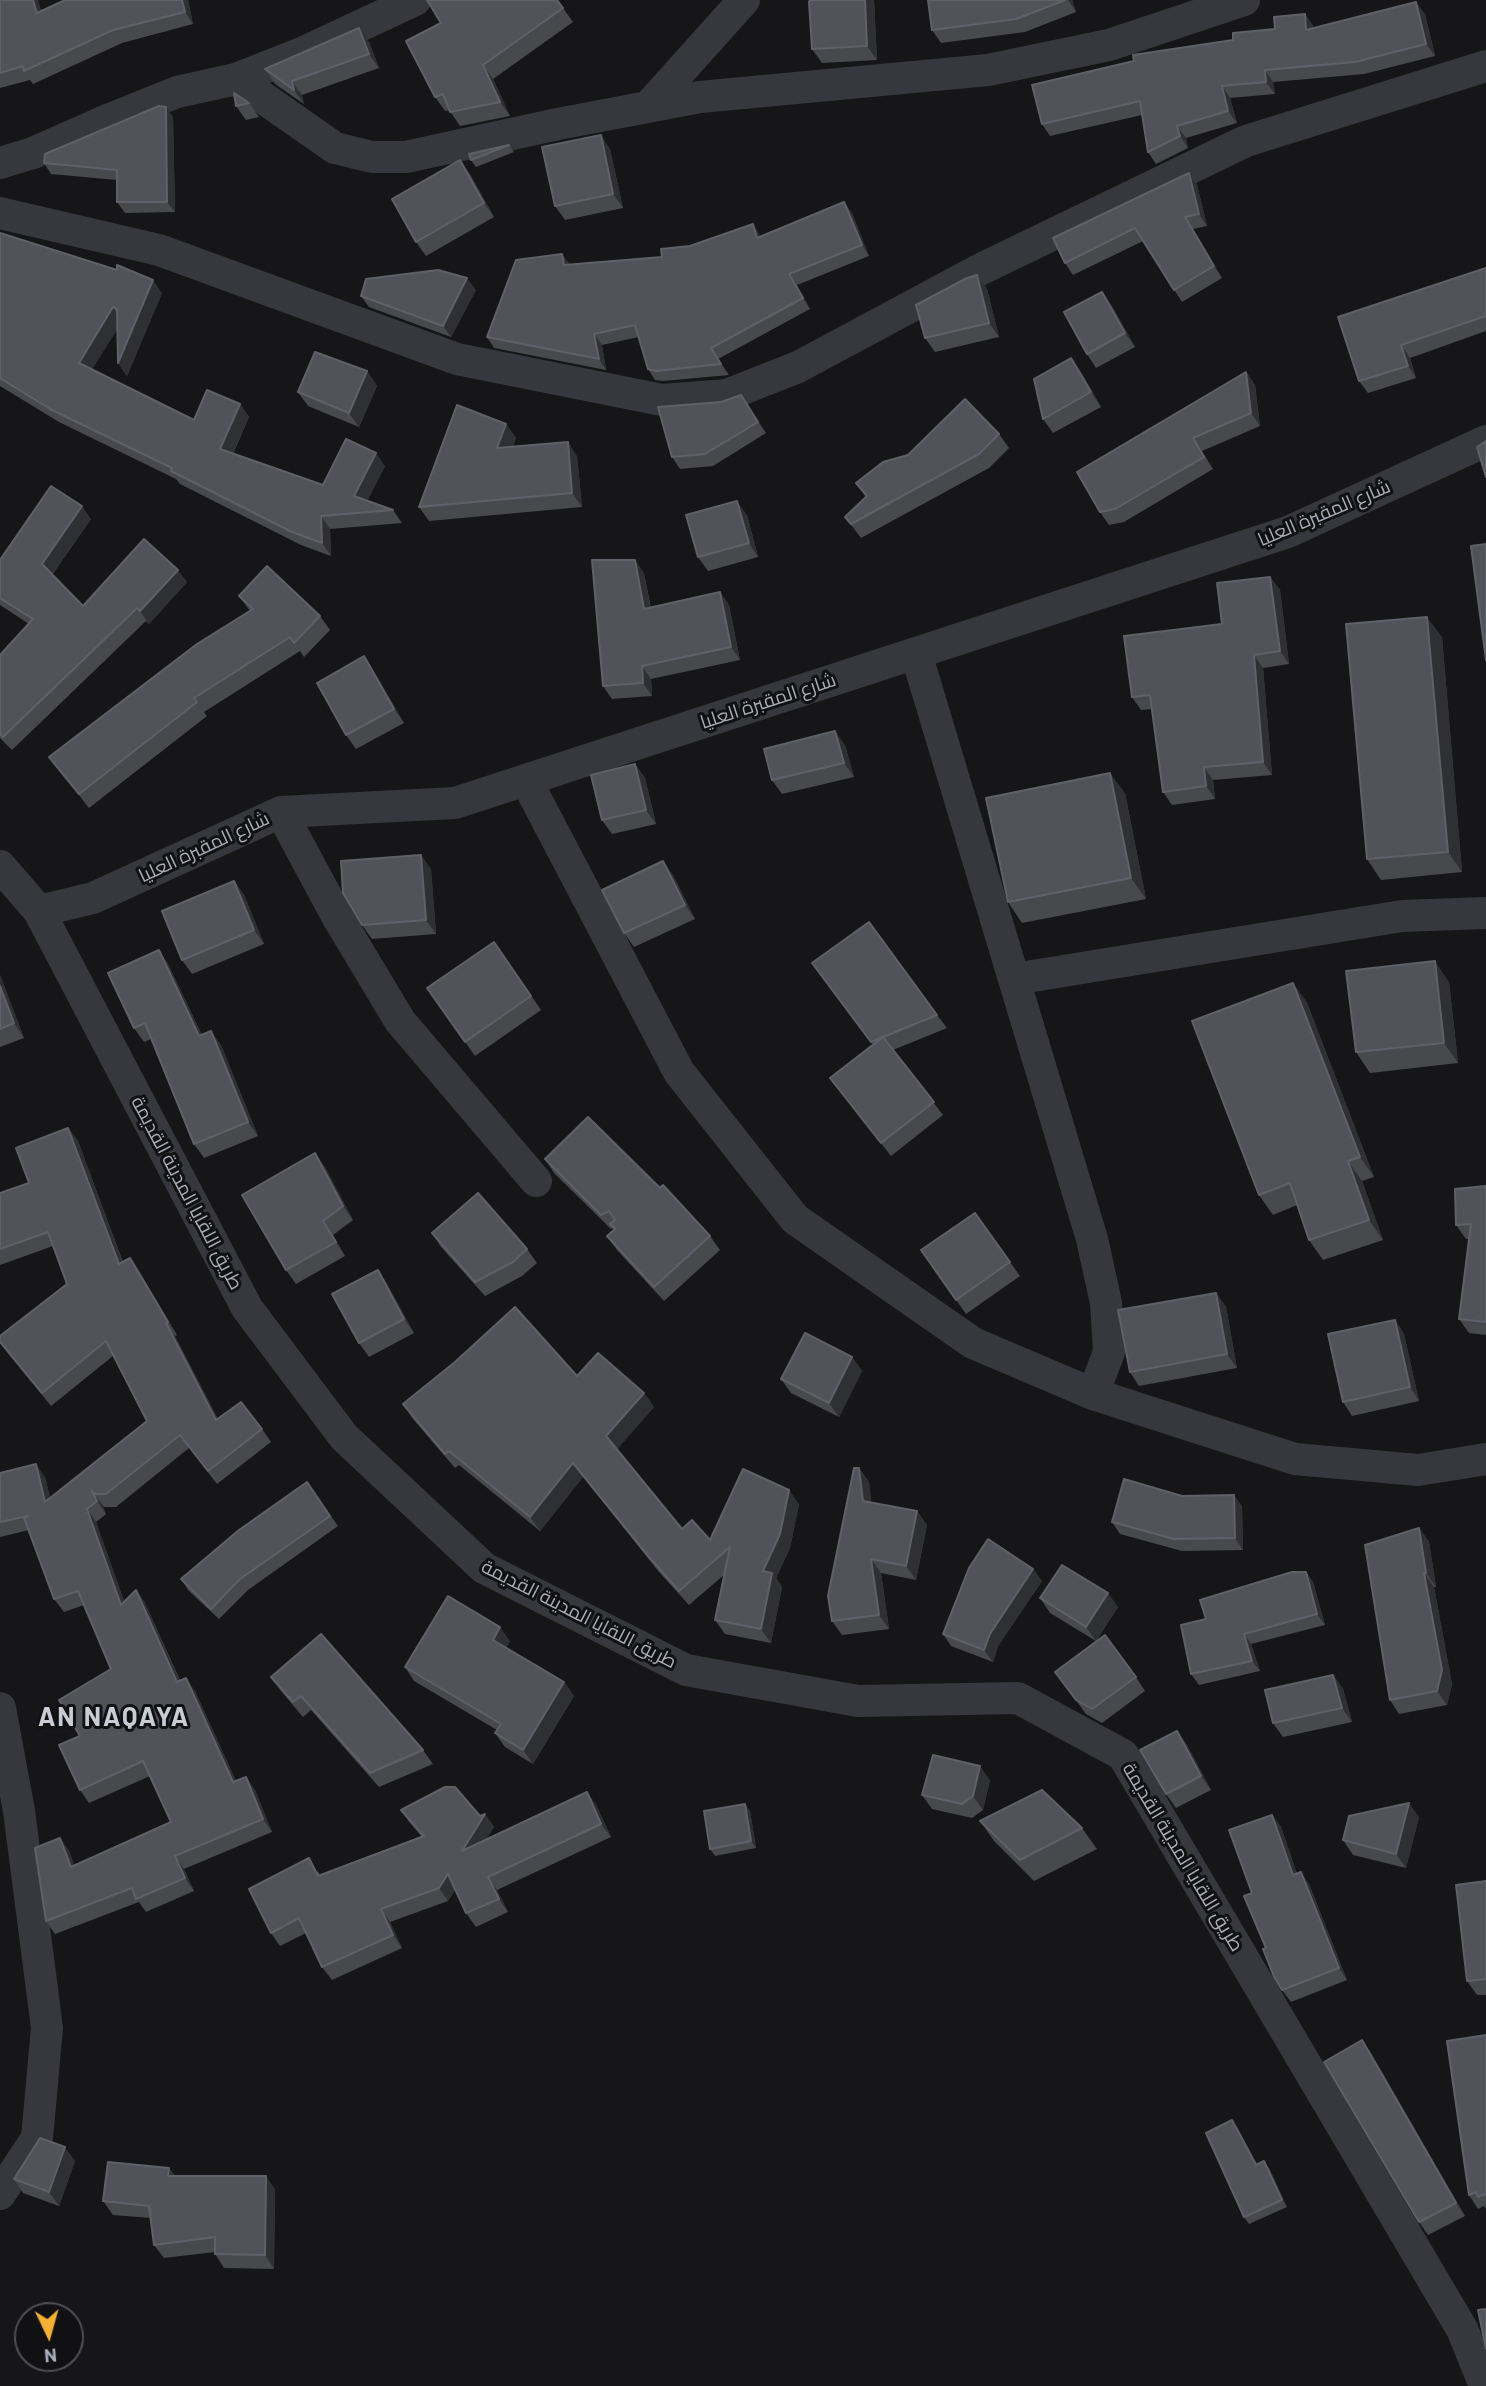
<!DOCTYPE html>
<meta charset="utf-8">
<style>
body{margin:0}
#map{position:relative;width:1486px;height:2386px;overflow:hidden;background:#161618;font-family:Barlow,sans-serif}
canvas{display:block}
.north{position:absolute;left:14px;top:2302px;width:70px;height:70px;box-sizing:border-box;background:#111113;border:2px solid #4d4f55;border-radius:50%;rotate:175deg;font-size:19px;font-weight:700;line-height:28px;text-align:center;color:#a8adb8}
.north::after{content:'';display:block;margin:auto;width:24px;height:32px;background:#f2b134;clip-path:polygon(50% 0,100% 100%,50% 72%,0 100%)}
</style>
<div id="map">
<canvas width="1486" height="2386"></canvas>
<div class="north">N</div>
</div>
<script>
const c = document.querySelector('canvas').getContext('2d');
c.lineJoin = 'round';
function stroke(path, color, width, dash) { c.strokeStyle = color; c.lineWidth = width; c.lineCap = dash ? 'butt' : 'round'; c.setLineDash(dash || []); c.stroke(path); }
function paint(path, color) { c.fillStyle = color; c.fill(path, 'evenodd'); }
function write(font, color, halo, rows, align = 'center') {
  c.font = font + ' Barlow,Cairo,sans-serif'; c.lineWidth = 6; c.setLineDash([]); c.textBaseline = 'middle'; c.strokeStyle = halo; c.fillStyle = color; for (const [text, x, y, turn = 0] of rows) {
    c.save(); c.translate(x, y); c.rotate((+turn || 0) * Math.PI / 180); c.textAlign = isNaN(turn) ? turn : align; if (halo) c.strokeText(text, 0, 0); c.fillText(text, 0, 0); c.restore();
  }
}
stroke(new Path2D(`
 M236,79L335,148L372,157H406L558,124L700,97L988,70L1109,45L1244,0
 M648,107L744,0
 M0,163L33,153L110,119L177,92L236,79L302,53L415,0
 M0,213L159,250L457,359L662,400L727,395L798,367L977,271L1246,141L1486,66
 M916,653L1092,1239L1106,1303L1109,1352L1093,1394
 M526,780L679,1072L795,1219L973,1343L1093,1394L1295,1459L1418,1470L1486,1459
 M281,812L337,916L400,1021L536,1181
 M0,866L39,911L247,1308L344,1437L484,1568L686,1670L858,1701L1018,1698L1123,1755L1462,2329L1485,2386
 M39,911L93,898L281,812L455,803L1288,532L1486,441
 M1014,979L1402,916L1486,913
 M0,1708L19,1811L47,2028L37,2138L0,2194`), '#37383d', 32);
paint(new Path2D(`
 M0,0H38L41,11L188,0L193,24L122,43L33,84L30,80L0,88Z
 M874,0L877,60L822,63L812,49Z
 M928,0H1072L1076,12L1025,32L941,43L932,30Z
 M563,8L573,22L493,79L510,116L460,126L449,110L445,111L435,97Z
 M1305,14L1313,26L1314,29L1425,14L1435,56L1364,74L1273,82L1275,94L1230,98L1237,123L1186,138L1188,148L1156,164L1148,152L1142,115L1050,136L1042,124L1233,40L1275,29Z
 M369,42L379,68L302,95L304,104L275,84L265,69Z
 M249,103L259,117L246,120L236,106Z
 M173,117L175,212L125,213L117,202V180L51,174L44,163Z
 M509,145L514,152L476,167L471,160Z
 M610,149L623,208L565,220L555,206Z
 M1189,173L1197,185L1207,226L1193,229L1222,278L1182,302L1143,241L1073,275L1065,263Z
 M470,174L494,217L426,256L416,242Z
 M852,213L869,256L797,285L810,309L718,359L729,375L663,381L655,380L648,369L639,337L602,345L606,370L494,348L487,337L562,254L570,265L662,257L690,246L761,236Z
 M0,233L162,293L127,376L118,363V328L92,369L194,420L240,404L249,417L233,454L323,485L385,466L367,501L393,510L402,523L330,529L331,556L301,545L180,484L176,479L59,422L0,386Z
 M1486,268V331L1410,358L1416,378L1368,393L1359,381Z
 M977,275L987,289L999,337L935,352L925,338Z
 M476,290L451,337L369,307L361,296Z
 M1102,292L1112,306L1135,347L1096,368L1087,354Z
 M1071,358L1081,372L1101,407L1053,433L1043,419Z
 M367,371L377,386L359,427L308,406L298,392Z
 M1246,372L1255,385L1260,426L1202,451L1213,469L1124,522L1109,525L1100,512Z
 M741,395L766,433L713,466L680,469L672,457L721,402Z
 M506,424L516,438L513,446L577,456L582,507L429,521L419,507Z
 M999,434L1009,448L989,468L861,538L845,517L866,497L856,483Z
 M747,515L758,557L708,571L698,557Z
 M91,519L52,575L83,606L187,582L149,624L146,621L12,750L0,738V655L29,624L0,605V560Z
 M644,573L651,608L720,592L729,605L740,660L651,679L652,696L612,699L603,686Z
 M1270,577L1280,590L1289,664L1263,668L1272,775L1213,780L1215,799L1172,805L1163,792L1152,709L1141,710L1132,697L1222,624Z
 M239,596L320,616L330,630L304,657L300,651L204,712L207,716L89,808L49,757L250,611Z
 M1442,637L1462,872L1381,880L1367,859Z
 M373,670L404,723L356,749L346,735Z
 M845,745L854,777L782,794L772,780Z
 M635,764L645,778L656,824L612,834L602,820Z
 M1125,793L1146,899L1022,923L1008,902Z
 M431,869L436,934L372,939L362,925Z
 M673,875L695,919L634,947L624,933Z
 M234,881L244,895L264,944L192,974L182,960Z
 M494,942L541,1010L475,1056L427,988Z
 M159,950L168,964L202,1035L221,1045L258,1136L204,1158L194,1144L151,1039L144,1042L134,1028Z
 M0,975L24,1038L0,1047Z
 M822,976L937,1015L947,1028L893,1050L943,1115L891,1156L830,1078L873,1045Z
 M1449,982L1458,1063L1370,1073L1356,1052Z
 M1293,983L1307,1003L1374,1177L1362,1181L1383,1240L1323,1260L1309,1240L1297,1205L1273,1215L1259,1195Z
 M68,1128L78,1141L123,1262L139,1271L177,1335L175,1336L218,1419L262,1429L271,1442L217,1484L189,1448L116,1507H104L102,1504L106,1514L96,1522L124,1601L136,1590L145,1603L180,1680L195,1691L236,1781L255,1790L272,1832L184,1869L194,1891L146,1912L139,1902L55,1934L46,1921L60,1838L69,1851L74,1865L171,1822L150,1776L89,1803L80,1790V1736L111,1669L84,1605L64,1612L54,1599L29,1530L0,1537V1473L45,1477L50,1498L147,1421L113,1356L51,1406L0,1343L67,1284L53,1246L0,1265V1193L29,1183Z
 M545,1159L660,1188L710,1236L720,1250L664,1301L617,1250L607,1236L614,1230L613,1228L611,1229L554,1173Z
 M325,1167L353,1220L333,1235L345,1256L296,1284L286,1270Z
 M1486,1186V1335L1469,1333L1459,1319L1469,1239H1466L1456,1225Z
 M432,1233L527,1249L537,1263L522,1276L485,1296L441,1247Z
 M921,1250L1010,1262L1020,1276L966,1314Z
 M378,1270L387,1284L414,1333L369,1357L359,1343Z
 M1216,1293L1226,1307L1237,1368L1139,1386L1130,1372Z
 M1395,1320L1404,1334L1419,1401L1352,1416L1343,1402Z
 M852,1357L862,1371L839,1417L791,1393L781,1379Z
 M577,1376L644,1393L654,1407L617,1449L682,1529L710,1540L799,1504L790,1548L776,1578L782,1587L771,1643L725,1634L715,1620L725,1574L689,1605L659,1572L583,1477L540,1531L459,1465L455,1468L413,1419L403,1404Z
 M859,1468L869,1482L871,1502L917,1511L927,1525L916,1580L881,1573L889,1629L842,1635L832,1621Z
 M307,1482L338,1526L248,1590L219,1619L188,1590L181,1579Z
 M1182,1496L1242,1506L1243,1550L1182,1551L1120,1534L1112,1522Z
 M1419,1528L1429,1542L1436,1587H1434L1452,1684L1447,1705L1399,1714L1390,1700Z
 M1033,1569L1042,1581L998,1646L993,1662L951,1646L943,1634Z
 M1306,1572L1313,1582L1325,1625L1251,1644L1260,1671L1199,1685L1191,1674L1206,1619Z
 M1040,1598L1118,1607L1096,1641L1050,1613Z
 M510,1641L506,1648L564,1682L574,1696L533,1764L505,1747L495,1733L497,1730L414,1681L405,1667Z
 M1055,1672L1136,1677L1145,1691L1102,1723L1086,1714Z
 M1333,1675L1343,1689L1352,1722L1283,1737L1273,1723Z
 M271,1677L423,1750L433,1764L379,1787L311,1710L303,1717L281,1691Z
 M1177,1731L1187,1745L1211,1790L1176,1808L1166,1794Z
 M990,1780L983,1810L972,1818L932,1809L922,1795Z
 M587,1792L596,1805L611,1837L497,1890L508,1912L476,1927L466,1913L455,1890L448,1901L390,1922L402,1948L332,1980L322,1967L306,1933L280,1946L271,1933L318,1871L320,1875L422,1837L410,1823L401,1810L480,1816L485,1814L494,1827L486,1839Z
 M745,1804L750,1811L756,1848L715,1856L710,1849Z
 M1272,1815L1281,1827L1297,1874L1309,1884L1347,1980L1291,2002L1282,1990L1266,1948L1252,1893Z
 M1419,1817L1406,1868L1353,1855L1343,1840Z
 M980,1821L1082,1828L1097,1849L1034,1881L994,1841Z
 M1486,1881V1995H1477L1467,1981Z
 M1486,2035V2209L1484,2206L1478,2209L1469,2195Z
 M1371,2053L1465,2216L1428,2235L1419,2222Z
 M1237,2127L1257,2164L1269,2168L1287,2207L1249,2224L1244,2217Z
 M75,2161L59,2206L23,2193L14,2179Z
 M169,2168L175,2176H266L275,2190L274,2269L224,2268L215,2254V2252L164,2258L154,2245L151,2218L113,2215L103,2201Z`), '#47494d');
paint(new Path2D(`
 M33,0H38L45,26L37,13Z
 M182,0H188L193,24L185,12Z
 M865,0H874L877,60L867,46Z
 M1068,0H1072L1076,12Z
 M1416,2L1425,14L1435,56L1426,44Z
 M1305,14L1313,26L1315,43L1306,30Z
 M359,28L369,42L379,68L369,54Z
 M483,65L493,79L510,116L500,102Z
 M1265,70L1273,82L1275,94L1266,82Z
 M292,81L302,95L304,104L294,90Z
 M1222,86L1230,98L1237,123L1228,111Z
 M166,107L173,117L175,212L167,202Z
 M1177,126L1186,138L1188,148L1180,136Z
 M601,135L610,149L623,208L613,194Z
 M460,160L470,174L494,217L484,203Z
 M1189,173L1197,185L1207,226L1199,214Z
 M844,202L852,213L869,256L862,245Z
 M1185,217L1193,229L1222,278L1214,266Z
 M753,224L760,235L765,248L757,238Z
 M562,254L570,265H564Z
 M789,274L797,285L810,309L803,298Z
 M977,275L987,289L999,337L989,323Z
 M467,278L476,290L451,337L443,326Z
 M153,280L162,293L127,376L118,363Z
 M1102,292L1112,306L1135,347L1125,333Z
 M113,307L122,321L88,376L79,363Z
 M594,334L602,345L606,370L599,359Z
 M1401,345L1410,358L1416,378L1408,366Z
 M1071,358L1081,372L1101,407L1091,392Z
 M367,371L377,386L359,427L349,413Z
 M1246,372L1255,385L1260,426L1251,413Z
 M240,404L249,417L229,462L220,449Z
 M506,424L516,438L507,462L497,448Z
 M568,442L577,456L582,507L572,493Z
 M376,453L385,466L363,509L354,496Z
 M737,501L747,515L758,557L749,543Z
 M82,506L91,519L50,577L42,564Z
 M321,516L330,529L331,556L322,543Z
 M635,560L644,573L653,622L644,609Z
 M178,570L187,582L149,624L140,611Z
 M1270,577L1280,590L1289,664L1280,651Z
 M720,592L729,605L740,660L731,647Z
 M1427,617L1442,637L1462,872L1448,852Z
 M1254,655L1263,668L1272,775L1263,762Z
 M364,656L373,670L404,723L394,709Z
 M642,666L651,679L652,696L643,683Z
 M835,731L845,745L854,777L844,763Z
 M635,764L645,778L656,824L646,810Z
 M1204,767L1213,780L1215,799L1206,786Z
 M1110,773L1125,793L1146,899L1131,878Z
 M421,855L431,869L436,934L426,920Z
 M663,861L673,875L695,919L685,905Z
 M234,881L244,895L264,944L254,930Z
 M159,950L168,964L209,1050L199,1036Z
 M1435,961L1449,982L1458,1063L1444,1043Z
 M0,975L24,1038L14,1023L0,986Z
 M1293,983L1307,1003L1374,1177L1360,1157Z
 M211,1031L221,1045L258,1136L248,1122Z
 M68,1128L78,1141L128,1277L119,1264Z
 M315,1153L325,1167L353,1220L343,1206Z
 M1348,1161L1362,1181L1383,1240L1369,1220Z
 M323,1221L333,1235L345,1256L336,1242Z
 M130,1258L139,1271L177,1335L168,1322Z
 M378,1270L387,1284L414,1333L404,1319Z
 M1216,1293L1226,1307L1237,1368L1227,1354Z
 M1395,1320L1404,1334L1419,1401L1410,1387Z
 M166,1323L175,1336L225,1433L216,1420Z
 M852,1357L862,1371L839,1417L829,1403Z
 M644,1393L654,1407L616,1450L606,1436Z
 M573,1463L583,1477L540,1531L530,1517Z
 M36,1464L45,1477L54,1515L45,1502Z
 M859,1468L869,1482L873,1515L863,1501Z
 M789,1490L799,1504L790,1548L776,1578L782,1587L771,1643L761,1629L763,1571Z
 M92,1491L102,1504L106,1514L97,1501Z
 M1234,1495L1242,1506L1243,1550L1235,1538Z
 M87,1509L96,1522L130,1618L121,1605Z
 M917,1511L927,1525L916,1580L906,1566Z
 M1419,1528L1429,1542L1436,1587L1426,1573Z
 M871,1559L881,1573L889,1629L879,1615Z
 M1033,1569L1042,1581L998,1646L993,1662L984,1650L990,1634Z
 M1306,1572L1313,1582L1325,1625L1317,1614Z
 M1424,1573L1434,1587L1452,1684L1447,1705L1437,1691Z
 M136,1590L145,1603L186,1695L177,1682Z
 M1108,1593L1118,1607L1096,1641L1086,1627Z
 M500,1627L510,1641L503,1654L493,1640Z
 M1244,1634L1251,1644L1260,1671L1252,1661Z
 M1333,1675L1343,1689L1352,1722L1342,1708Z
 M186,1678L195,1691L242,1795L233,1782Z
 M564,1682L574,1696L533,1764L523,1750Z
 M1177,1731L1187,1745L1211,1790L1201,1776Z
 M980,1766L990,1780L983,1810L973,1796Z
 M246,1777L255,1790L272,1832L263,1819Z
 M587,1792L596,1805L611,1837L601,1824Z
 M1409,1803L1419,1817L1406,1868L1396,1854Z
 M745,1804L750,1811L756,1848L751,1841Z
 M485,1814L494,1827L471,1864L462,1851Z
 M1272,1815L1281,1827L1302,1888L1293,1875Z
 M60,1838L69,1851L80,1880L71,1867Z
 M175,1856L184,1869L194,1891L185,1878Z
 M1301,1872L1309,1884L1347,1980L1339,1968Z
 M448,1874L457,1887L448,1901L439,1888Z
 M488,1877L497,1890L508,1912L499,1899Z
 M381,1909L390,1922L402,1948L393,1935Z
 M1362,2040L1371,2053L1465,2216L1456,2203Z
 M1232,2120L1237,2127L1261,2172L1256,2165Z
 M65,2147L75,2161L59,2206L49,2192Z
 M1264,2161L1269,2168L1287,2207L1282,2200Z
 M169,2168L178,2181L168,2176Z
 M266,2176L275,2190L274,2269L265,2255Z`), '#2f3033');
const building = new Path2D(`
 M0,0H33L37,13L65,0H182L185,12L113,30L24,71L23,66L0,73Z
 M427,0H557L563,8L483,65L500,102L450,112L443,94L435,97L406,41L441,23Z
 M810,0H865L867,46L812,49L809,2Z
 M928,0H1065L1016,19L932,30Z
 M1416,2L1426,44L1355,62L1265,70L1266,82L1222,86L1228,111L1177,126L1180,136L1148,152L1140,101L1042,124L1032,85L1134,61L1133,55L1233,40V33L1275,29L1274,17L1305,14L1306,30Z
 M359,28L369,54L292,81L294,90L265,69Z
 M234,93L249,103L236,106Z
 M159,106L166,107L167,202H117V170L44,163L45,154Z
 M601,135L613,194L555,206L542,147Z
 M509,145L471,160L469,154Z
 M460,160L484,203L416,242L392,199Z
 M1189,173L1199,214L1185,217L1214,266L1174,290L1135,228L1065,263L1053,238Z
 M844,202L862,245L789,274L803,298L711,348L721,364L656,371L648,369L635,325L594,334L599,359L487,337L516,260L562,254L564,265L662,257L661,249L690,246L753,224L757,238Z
 M0,233L117,270V265L153,280L118,363L117,309L113,307L79,363L194,420L207,390L240,404L220,449L323,485L346,439L376,453L354,496L393,510L321,516L322,543L292,532L171,471L172,468L50,409L0,378Z
 M1486,268V316L1401,345L1408,366L1359,381L1338,317Z
 M438,270L467,278L443,326L361,296L366,279Z
 M977,275L989,323L925,338L916,305L967,278Z
 M1102,292L1125,333L1087,354L1064,312Z
 M315,352L367,371L349,413L298,392Z
 M1071,358L1091,392L1043,419L1034,379Z
 M1246,372L1251,413L1193,438L1204,457L1115,509L1100,512L1077,472Z
 M741,395L758,422L705,454L672,457L658,407L721,402Z
 M965,399L999,434L979,454L851,524L845,517L867,496L856,483L883,462L908,455Z
 M457,405L506,424L497,448L568,442L572,493L419,507Z
 M1486,441V477L1477,447Z
 M51,486L82,506L42,564L83,606L144,539L178,570L140,611L137,608L3,737L0,734V655L33,619L0,598V560Z
 M737,501L749,543L698,557L686,515Z
 M1486,544V660L1471,546Z
 M592,560H635L644,609L720,592L731,647L642,666L643,683L603,686Z
 M267,566L320,616L294,643L290,637L194,698L197,702L79,794L49,757L197,644L253,609L239,596Z
 M1270,577L1280,651L1254,655L1263,762L1204,767L1206,786L1163,792L1150,695L1132,697L1124,636L1222,624L1217,583Z
 M1427,617L1448,852L1367,859L1346,624Z
 M364,656L394,709L346,735L317,683Z
 M835,731L844,763L772,780L764,749Z
 M635,764L646,810L602,820L591,775Z
 M1110,773L1131,878L1008,902L986,798Z
 M421,855L426,920L362,925L343,893L341,861Z
 M663,861L685,905L624,933L602,890Z
 M234,881L254,930L182,960L162,911Z
 M869,922L937,1015L883,1037L934,1102L881,1143L830,1078L883,1037L871,1042L812,963Z
 M494,942L531,996L465,1042L427,988Z
 M159,950L199,1036L211,1031L248,1122L194,1144L145,1023L134,1028L108,973Z
 M1435,961L1444,1043L1356,1052L1346,971Z
 M1293,983L1360,1157L1348,1161L1369,1220L1309,1240L1290,1183L1259,1195L1192,1021Z
 M0,986L14,1023L0,1029Z
 M588,1117L660,1188L663,1185L710,1236L654,1287L607,1236L615,1229L610,1224L615,1220L609,1211L601,1215L545,1159Z
 M68,1128L119,1264L130,1258L168,1322L166,1323L216,1420L241,1402L262,1429L208,1471L180,1435L106,1494H95L92,1491L97,1501L87,1509L121,1605L136,1590L177,1682L186,1678L233,1782L246,1777L263,1819L175,1856L185,1878L136,1899L132,1888L46,1921L35,1848L60,1838L71,1867L171,1822L143,1761L80,1790L59,1745L80,1736L59,1700L111,1669L78,1591L54,1599L24,1518L28,1516L0,1522V1473L36,1464L45,1502L147,1421L106,1341L42,1393L0,1342V1336L67,1284L48,1232L0,1249V1193L29,1183L16,1148Z
 M315,1153L343,1206L323,1221L336,1242L286,1270L242,1195Z
 M1486,1186V1322L1459,1319L1471,1224L1456,1225L1455,1189Z
 M478,1193L527,1249L513,1262L475,1282L432,1233Z
 M975,1213L1010,1262L956,1300L921,1250Z
 M378,1270L404,1319L359,1343L332,1294Z
 M1216,1293L1227,1354L1130,1372L1118,1310Z
 M515,1307L577,1376L598,1353L644,1393L606,1436L682,1529L692,1520L710,1540L743,1469L789,1490L780,1534L763,1571L772,1573L761,1629L715,1620L730,1547L679,1591L649,1557L573,1463L530,1517L449,1451L445,1454L403,1404L455,1362Z
 M1395,1320L1410,1387L1343,1402L1328,1334Z
 M805,1333L852,1357L829,1403L781,1379Z
 M854,1468H859L863,1501L917,1511L906,1566L871,1559L879,1615L832,1621L828,1596Z
 M1124,1479L1182,1496L1234,1495L1235,1538L1174,1539L1112,1522Z
 M307,1482L330,1516L240,1579L211,1609L181,1579L239,1530Z
 M1419,1528L1426,1573H1424L1442,1670L1437,1691L1390,1700L1365,1545Z
 M988,1539L1033,1569L990,1634L984,1650L943,1634L969,1568Z
 M1062,1565L1108,1593L1086,1627L1040,1598Z
 M1292,1572H1306L1317,1614L1244,1634L1252,1661L1191,1674L1181,1625L1206,1619L1200,1600Z
 M448,1596L500,1627L493,1640L564,1682L523,1750L495,1733L501,1724L405,1667Z
 M321,1634L423,1750L370,1773L301,1696L293,1702L271,1677Z
 M1105,1635L1136,1677L1092,1709L1076,1700L1055,1672Z
 M1333,1675L1342,1708L1273,1723L1265,1690Z
 M1177,1731L1201,1776L1166,1794L1140,1750Z
 M933,1755L980,1766L973,1796L962,1804L922,1795Z
 M445,1787H455L480,1816L485,1814L462,1851L587,1792L601,1824L488,1877L499,1899L466,1913L448,1874L439,1888L381,1909L393,1935L322,1967L299,1918L271,1933L249,1889L309,1858L318,1876L424,1836L401,1810Z
 M1042,1790L1082,1828L1020,1860L980,1821Z
 M1409,1803L1396,1854L1343,1840L1349,1816Z
 M745,1804L751,1841L710,1849L704,1811Z
 M1272,1815L1293,1875L1301,1872L1339,1968L1282,1990L1274,1977L1263,1949L1266,1948L1244,1896L1252,1893L1229,1830Z
 M1486,1881V1979L1467,1981L1456,1885Z
 M1486,2035V2194L1478,2197L1476,2192L1469,2195L1447,2041Z
 M1362,2040L1456,2203L1419,2222L1324,2062Z
 M1232,2120L1256,2165L1264,2161L1282,2200L1244,2217L1206,2133Z
 M40,2138L65,2147L49,2192L14,2179Z
 M108,2162L169,2168L168,2176H266L265,2255L215,2254V2237L154,2245L149,2206L103,2201Z
 M1486,2309V2349L1478,2310Z`);
paint(building, '#525359');
stroke(building, '#5f6168', 2);
write('19px', '#a8adb8', '#111113', [
 ["شارع المقبرة العليا",1324,513,-23],
 ["شارع المقبرة العليا",768,701,-18],
 ["شارع المقبرة العليا",204,847,-25],
 ["طريق اللقايا المدينة القديمة",187,1193,62],
 ["طريق اللقايا المدينة القديمة",579,1614,27],
 ["طريق اللقايا المدينة القديمة",1183,1857,59]
]);
c.letterSpacing = '2px';
write('bold 26px', '#c9ccd4', '#111113', [
 ["AN NAQAYA",114,1717]
]);
c.letterSpacing = '0px';
</script>
